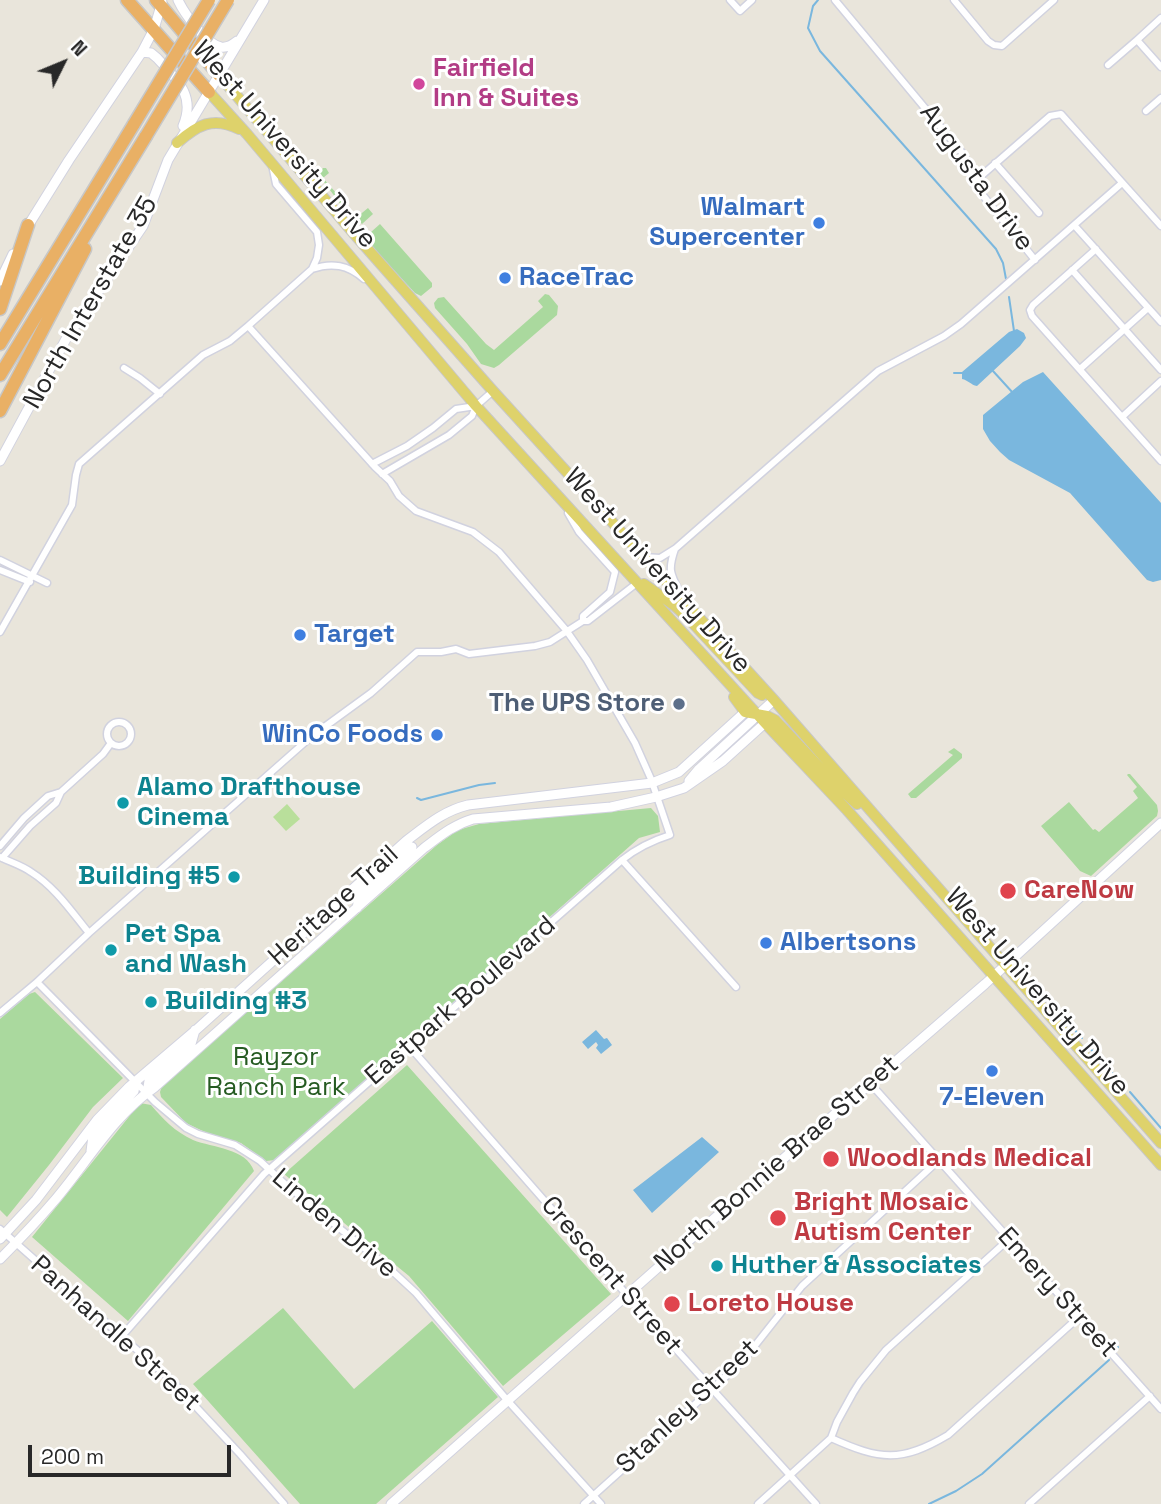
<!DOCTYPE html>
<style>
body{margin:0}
#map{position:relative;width:1161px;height:1504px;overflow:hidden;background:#e9e5db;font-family:"Space Grotesk",sans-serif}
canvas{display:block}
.north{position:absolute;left:28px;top:28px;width:70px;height:70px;-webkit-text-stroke:5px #fff;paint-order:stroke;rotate:47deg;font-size:19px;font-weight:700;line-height:28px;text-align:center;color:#282828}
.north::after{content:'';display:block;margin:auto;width:24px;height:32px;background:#282828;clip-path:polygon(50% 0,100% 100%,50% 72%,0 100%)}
.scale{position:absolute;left:28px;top:1445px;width:203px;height:32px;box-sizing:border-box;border:4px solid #282828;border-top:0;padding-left:9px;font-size:21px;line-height:24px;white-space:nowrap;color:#282828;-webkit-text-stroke:5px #fff;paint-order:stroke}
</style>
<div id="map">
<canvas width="1161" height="1504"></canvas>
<div class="north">N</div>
<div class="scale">200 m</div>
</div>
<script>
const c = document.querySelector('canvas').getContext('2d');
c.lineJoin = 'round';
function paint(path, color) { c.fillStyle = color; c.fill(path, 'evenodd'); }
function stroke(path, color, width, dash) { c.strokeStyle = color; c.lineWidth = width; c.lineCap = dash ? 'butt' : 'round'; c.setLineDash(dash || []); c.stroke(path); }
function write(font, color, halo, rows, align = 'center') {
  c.font = font + ' "Space Grotesk",sans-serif'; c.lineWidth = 6; c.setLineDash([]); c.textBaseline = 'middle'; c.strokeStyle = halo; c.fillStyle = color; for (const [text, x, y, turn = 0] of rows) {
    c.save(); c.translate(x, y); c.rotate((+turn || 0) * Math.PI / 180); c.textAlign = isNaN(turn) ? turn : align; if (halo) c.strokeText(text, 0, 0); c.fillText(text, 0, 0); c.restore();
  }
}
paint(new Path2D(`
 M323,168H326L329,173L323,178L357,217L368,208L373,214L362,224L359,221H353L318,174Z
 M380,224L432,283V287L421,296L415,293L370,244L368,237L371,232Z
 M545,294L549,295L558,306L557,315L499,365L494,368L481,364L467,344L435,308L434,303L438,298L444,297L486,344L494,350L543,307L538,301Z
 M954,748L962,754V758L916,798H911L908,794L953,755L948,752Z
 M1128,774H1130L1157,805L1158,811L1157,816L1091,876L1080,871L1041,826L1069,802L1093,830L1095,829L1099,832L1138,798L1133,791L1137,787L1127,775Z
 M651,808L658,816L660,832L639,838L275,1160L266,1161L241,1143L207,1133L186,1123L161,1097L160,1092L162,1086L437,845L458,830L479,824Z
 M35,992L123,1078L93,1107L49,1165L7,1217L0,1210V1019L29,994Z
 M407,1065L611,1294L503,1386L409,1276L284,1174Z
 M140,1103L151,1105C164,1120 174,1131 193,1140C213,1148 246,1148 254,1171L128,1321L32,1237Z
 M283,1308L354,1389L432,1321L498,1397L376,1504H300L193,1384Z`), '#aad99e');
paint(new Path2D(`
 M287,804L300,819L286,831L273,817Z`), '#b9df9b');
paint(new Path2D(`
 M1017,329L1024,333L1026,338L1020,346L977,386C971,385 968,380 962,379V372L1009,332Z
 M1043,372L1161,503V580L1153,582L1147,580L1070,493L1009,460L1000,452L990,441L983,429V415L1023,382Z
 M596,1030L604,1039L607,1038L612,1045L601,1054L596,1048L598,1045L596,1042L588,1049L582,1042Z
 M702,1137L719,1152L652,1213L633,1190Z`), '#7ab7de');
stroke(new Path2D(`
 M818,0L813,6L808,28L820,51L996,249L1003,263L1006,279
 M1009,297L1014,331
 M993,371L1013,393
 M954,373H963
 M417,798L421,800L479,785L495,783
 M1034,985L1082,1038
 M1088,1046L1122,1084
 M1130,1092L1161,1128
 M1116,1350L1118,1347
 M929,1504L956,1491L982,1474L1109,1360`), '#7ab7de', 2);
const street = new Path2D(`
 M730,0L740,11L752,0
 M835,0L964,155L972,171L973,183L1035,260
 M954,0L988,41L994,45L1002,46L1054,0
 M1161,18L1137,40L1161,67
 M1108,65L1137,40
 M1146,111L1161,98
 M995,163L1039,213
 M272,165L276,184L317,232L319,245L317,258L312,269
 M973,183L1050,116L1061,114L1161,226
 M1074,225L1161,322
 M1096,249L1033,305L1030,310L1032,316L1161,461
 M1072,270L1161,370
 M124,368L140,378L160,394
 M1080,369L1148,308
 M1122,417L1161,381
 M372,464L407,446L433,428L456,409L476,406
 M382,474L449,435L472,416L476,406L493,391
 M568,513L579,532L615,572L610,592L583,616V621
 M675,549C668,569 670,573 679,591
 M644,557L660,558L676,548L878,371L944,336L961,324L1122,183
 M0,560L47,583
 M0,570L30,582
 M0,632L72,505L76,475L79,464L203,355L230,341L248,326
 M107 734a12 12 0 1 1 24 0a12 12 0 1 1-24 0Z
 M0,846L24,818L48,796L61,792
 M0,857C10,862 21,865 31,872C55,887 71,911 89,933
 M2,858L30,826L56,803L61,792L103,754L111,743
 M622,860L736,987
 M37,982L155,1102L186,1128L198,1134L235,1145L260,1161L286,1185L390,1269L416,1293L507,1400L601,1504
 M0,1013L37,982L89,933L312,736L371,693L417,652H441L456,649L469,654L535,646L550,642L583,621H588L637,583
 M409,1046L627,1295L816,1504
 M870,1083L1161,1409
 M0,1229L170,1379L240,1454L284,1504
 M122,1336L264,1174L622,860C637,848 651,841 670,835L651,779L635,743L587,660L566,630L499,552L473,532L416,511L399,496L390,481L375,467L248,326L312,269C332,262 348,265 364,279
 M831,1438C880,1460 901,1463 948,1435L1079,1317
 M584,1504L742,1362L802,1286L939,1160
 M758,1504L831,1438L837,1422L853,1393L860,1382L886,1350L1009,1239
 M1029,1504L1150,1396`);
const secondary = new Path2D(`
 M178,0C184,13 206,44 221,47C227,48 232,45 237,41
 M142,52L151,53L157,58C177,80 196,95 183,126
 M26,229L69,160L142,52L154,29L162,2
 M0,281L13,254
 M0,461L66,339L143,226L168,160L264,0
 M689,781L699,769L774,700
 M357,908L360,894L412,847
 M147,1093L149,1081L191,1044L195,1030
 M91,1151L93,1136L134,1091L136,1081
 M0,1239L36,1200L97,1120L129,1087L196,1030L406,841C426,826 443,811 468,805L652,783L679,772L745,712
 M0,1259C19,1240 38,1220 55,1200C88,1161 113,1116 155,1087L424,848C440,836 453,825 473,819L611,807L656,797L684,788L723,761L765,723
 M391,1504L671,1256L985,984L1161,823`);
const primary = new Path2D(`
 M219,75L357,237L493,391L774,700L1161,1143
 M209,92L247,134L476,406L765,723L847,810L1161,1165
 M177,143C197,125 213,116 239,129
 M644,584L675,606L689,619L758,693L762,695
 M734,697L745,712L767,716L775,720L839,788L857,804`);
const highway = new Path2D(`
 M127,0L209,92
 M156,0L219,75
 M0,309L28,225
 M0,344L134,124
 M0,375L146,136
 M0,411L85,249`);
stroke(street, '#d1d2df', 9);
stroke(secondary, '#d1d2df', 11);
stroke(primary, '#c7c7c7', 12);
stroke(highway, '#c7c7c7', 15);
stroke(street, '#fff', 6);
stroke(secondary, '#fff', 9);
stroke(primary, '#ded26b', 10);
stroke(highway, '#e9b065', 12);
const highwayBridge = new Path2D(`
 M134,124L209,0
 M146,136L228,0`);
stroke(highwayBridge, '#c7c7c7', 15, []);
stroke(highwayBridge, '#e9b065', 12);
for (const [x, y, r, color] of [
 [419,84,7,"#d1479c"],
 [819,223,7,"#3f7fe0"],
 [505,278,7,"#3f7fe0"],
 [300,635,7,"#3f7fe0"],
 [679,704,7,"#5c6f8a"],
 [437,735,7,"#3f7fe0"],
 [123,803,7,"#0f9aa8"],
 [234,877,7,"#0f9aa8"],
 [1008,891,9,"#e0444e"],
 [766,943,7,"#3f7fe0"],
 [111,950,7,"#0f9aa8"],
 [151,1002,7,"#0f9aa8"],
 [992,1071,7,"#3f7fe0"],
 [831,1159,9,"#e0444e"],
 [778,1218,9,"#e0444e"],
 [717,1266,7,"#0f9aa8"],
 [672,1304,9,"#e0444e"]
]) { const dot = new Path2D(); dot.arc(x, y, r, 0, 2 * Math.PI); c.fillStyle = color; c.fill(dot); stroke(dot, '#fff', 2.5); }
write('bold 26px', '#b23c85', '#fff', [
 ["Fairfield",433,69],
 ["Inn & Suites",433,99]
], 'left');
write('26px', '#282828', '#fff', [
 ["West University Drive",284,145,49],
 ["Augusta Drive",976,178,54],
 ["North Interstate 35",91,303,-60],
 ["West University Drive",657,571,48],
 ["Heritage Trail",334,906,-42],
 ["West University Drive",1037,992,49],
 ["Eastpark Boulevard",461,1001,-41],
 ["North Bonnie Brae Street",777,1164,-41],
 ["Linden Drive",334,1224,40],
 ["Crescent Street",611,1276,49],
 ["Emery Street",1057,1293,48],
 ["Panhandle Street",115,1334,42],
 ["Stanley Street",688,1407,-43]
]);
write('bold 26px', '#366cbe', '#fff', [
 ["Walmart",805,208,"right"],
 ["Supercenter",805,238,"right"],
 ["RaceTrac",519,278],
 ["Target",314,635],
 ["WinCo Foods",423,735,"right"],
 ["Albertsons",780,943],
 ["7-Eleven",992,1098,"center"]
], 'left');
write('bold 26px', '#4e5e75', '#fff', [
 ["The UPS Store",665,704]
], 'right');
write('bold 26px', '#0d838f', '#fff', [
 ["Alamo Drafthouse",137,788],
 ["Cinema",137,818],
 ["Building #5",220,877,"right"],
 ["Pet Spa",125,935],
 ["and Wash",125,965],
 ["Building #3",165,1002],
 ["Huther & Associates",731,1266]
], 'left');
write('bold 26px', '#be3a42', '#fff', [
 ["CareNow",1024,891],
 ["Woodlands Medical",847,1159],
 ["Bright Mosaic",794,1203],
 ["Autism Center",794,1233],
 ["Loreto House",688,1304]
], 'left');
write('26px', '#265b22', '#fff', [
 ["Rayzor",276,1058],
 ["Ranch Park",276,1088]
]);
</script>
